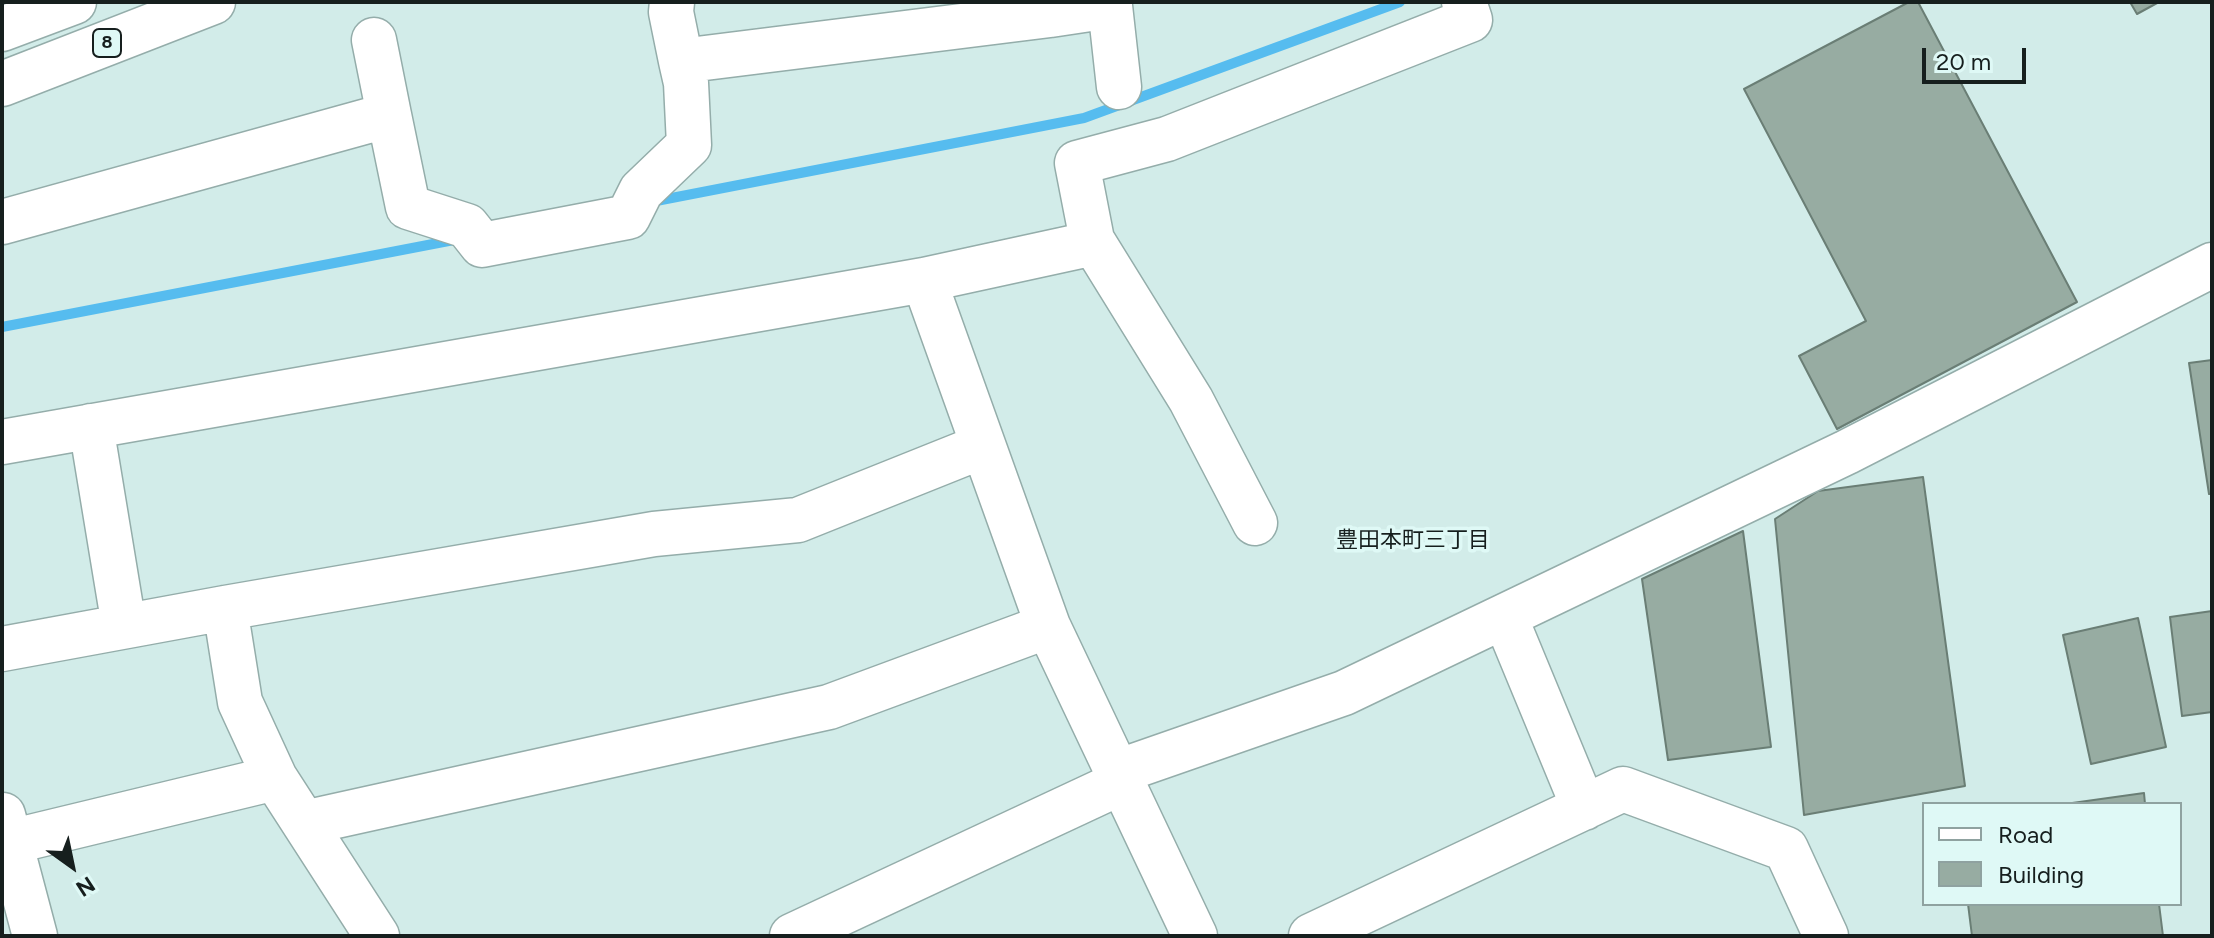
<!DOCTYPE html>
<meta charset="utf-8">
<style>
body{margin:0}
#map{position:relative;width:2214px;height:938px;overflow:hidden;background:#d2ece9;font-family:Figtree,sans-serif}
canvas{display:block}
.frame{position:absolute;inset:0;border:4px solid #161f1e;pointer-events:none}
.legend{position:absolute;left:1922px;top:802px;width:260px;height:104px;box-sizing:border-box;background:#dff9f6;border:2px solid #8fa2a0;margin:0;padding:10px 14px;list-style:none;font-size:24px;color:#161f1e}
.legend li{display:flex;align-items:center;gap:16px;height:40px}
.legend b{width:40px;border:2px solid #8fa2a0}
.north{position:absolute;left:32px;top:826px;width:80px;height:80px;-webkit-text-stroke:6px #dff9f6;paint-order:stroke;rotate:147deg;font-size:22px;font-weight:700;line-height:32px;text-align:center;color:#161f1e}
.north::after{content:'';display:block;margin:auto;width:28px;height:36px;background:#161f1e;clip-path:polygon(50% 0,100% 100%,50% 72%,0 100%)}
.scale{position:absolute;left:1922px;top:48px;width:104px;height:36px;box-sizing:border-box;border:4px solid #161f1e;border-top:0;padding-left:10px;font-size:24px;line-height:28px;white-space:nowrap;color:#161f1e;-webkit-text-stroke:6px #dff9f6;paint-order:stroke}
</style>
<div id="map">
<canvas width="2214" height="938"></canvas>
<div class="frame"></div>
<ul class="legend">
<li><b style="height:10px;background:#fff"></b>Road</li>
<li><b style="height:22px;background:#97aca2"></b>Building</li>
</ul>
<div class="north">N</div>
<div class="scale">20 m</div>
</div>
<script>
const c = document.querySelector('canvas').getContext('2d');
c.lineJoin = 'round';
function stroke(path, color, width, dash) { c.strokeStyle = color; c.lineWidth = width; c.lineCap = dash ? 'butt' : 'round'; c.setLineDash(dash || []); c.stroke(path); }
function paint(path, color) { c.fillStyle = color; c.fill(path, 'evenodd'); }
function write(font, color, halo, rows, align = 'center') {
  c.font = font + ' Figtree,"Noto Sans JP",sans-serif'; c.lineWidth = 7; c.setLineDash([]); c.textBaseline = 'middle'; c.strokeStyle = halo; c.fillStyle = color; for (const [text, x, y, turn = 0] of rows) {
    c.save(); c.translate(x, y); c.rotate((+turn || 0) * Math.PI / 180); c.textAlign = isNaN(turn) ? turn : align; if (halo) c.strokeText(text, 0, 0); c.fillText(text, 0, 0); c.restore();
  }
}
stroke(new Path2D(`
 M651,202L1084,118L1400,2
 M2,327L459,239`), '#56bcef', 10);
const building = new Path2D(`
 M1909,2H1918L2077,302L1837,429L1799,356L1866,321L1744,89Z
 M2130,2H2159L2137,14Z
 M2212,360V494H2209L2189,363Z
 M1923,477L1965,786L1804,815L1775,519L1818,491Z
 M1743,531L1771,747L1668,760L1642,579Z
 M2212,611V712L2182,716L2170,617Z
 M2138,618L2166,747L2091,764L2063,635Z
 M2144,793L2145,804H2065Z
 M1968,904H2159L2163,936H1972Z`);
paint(building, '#97aca2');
stroke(building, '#6a7e75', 2);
const minor = new Path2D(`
 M672,2L671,12L681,61
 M1110,6L1119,87
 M374,40L389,115
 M2,222L389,115L408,207L467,226L482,245L628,217L641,191L689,145L686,83L681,61L1050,15L1110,6L1109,2
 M1092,240L1191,400L1255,523
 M924,280L1085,245L1092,240L1077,163L1167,139L1470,20L1464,2
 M91,426L124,626
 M2,442L924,280L1048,626L1195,936
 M225,608L240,702L275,778L377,936
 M1505,617L1584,808
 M2,649L225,608L654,534L798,520L983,446
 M1117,772L1344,693L1847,452L2212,265
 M3,815L35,936
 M304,823L829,707L1048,626
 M10,842L275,778
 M792,936L1122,782
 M1311,936L1623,789L1786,849L1826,936`);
const highway = new Path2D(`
 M2,29L74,2
 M2,84L213,2`);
stroke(minor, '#94adaa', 47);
stroke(highway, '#94adaa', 47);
stroke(minor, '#fff', 44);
stroke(highway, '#fff', 44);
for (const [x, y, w] of [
 [107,43,28]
]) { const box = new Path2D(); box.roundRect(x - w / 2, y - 14, w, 28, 6); c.fillStyle = '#dff9f6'; c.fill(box); stroke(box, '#161f1e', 2); }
write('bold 18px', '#161f1e', null, [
 ["8",107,43]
]);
write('22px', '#161f1e', '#dff9f6', [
 ["豊田本町三丁目",1413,541]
]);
</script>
